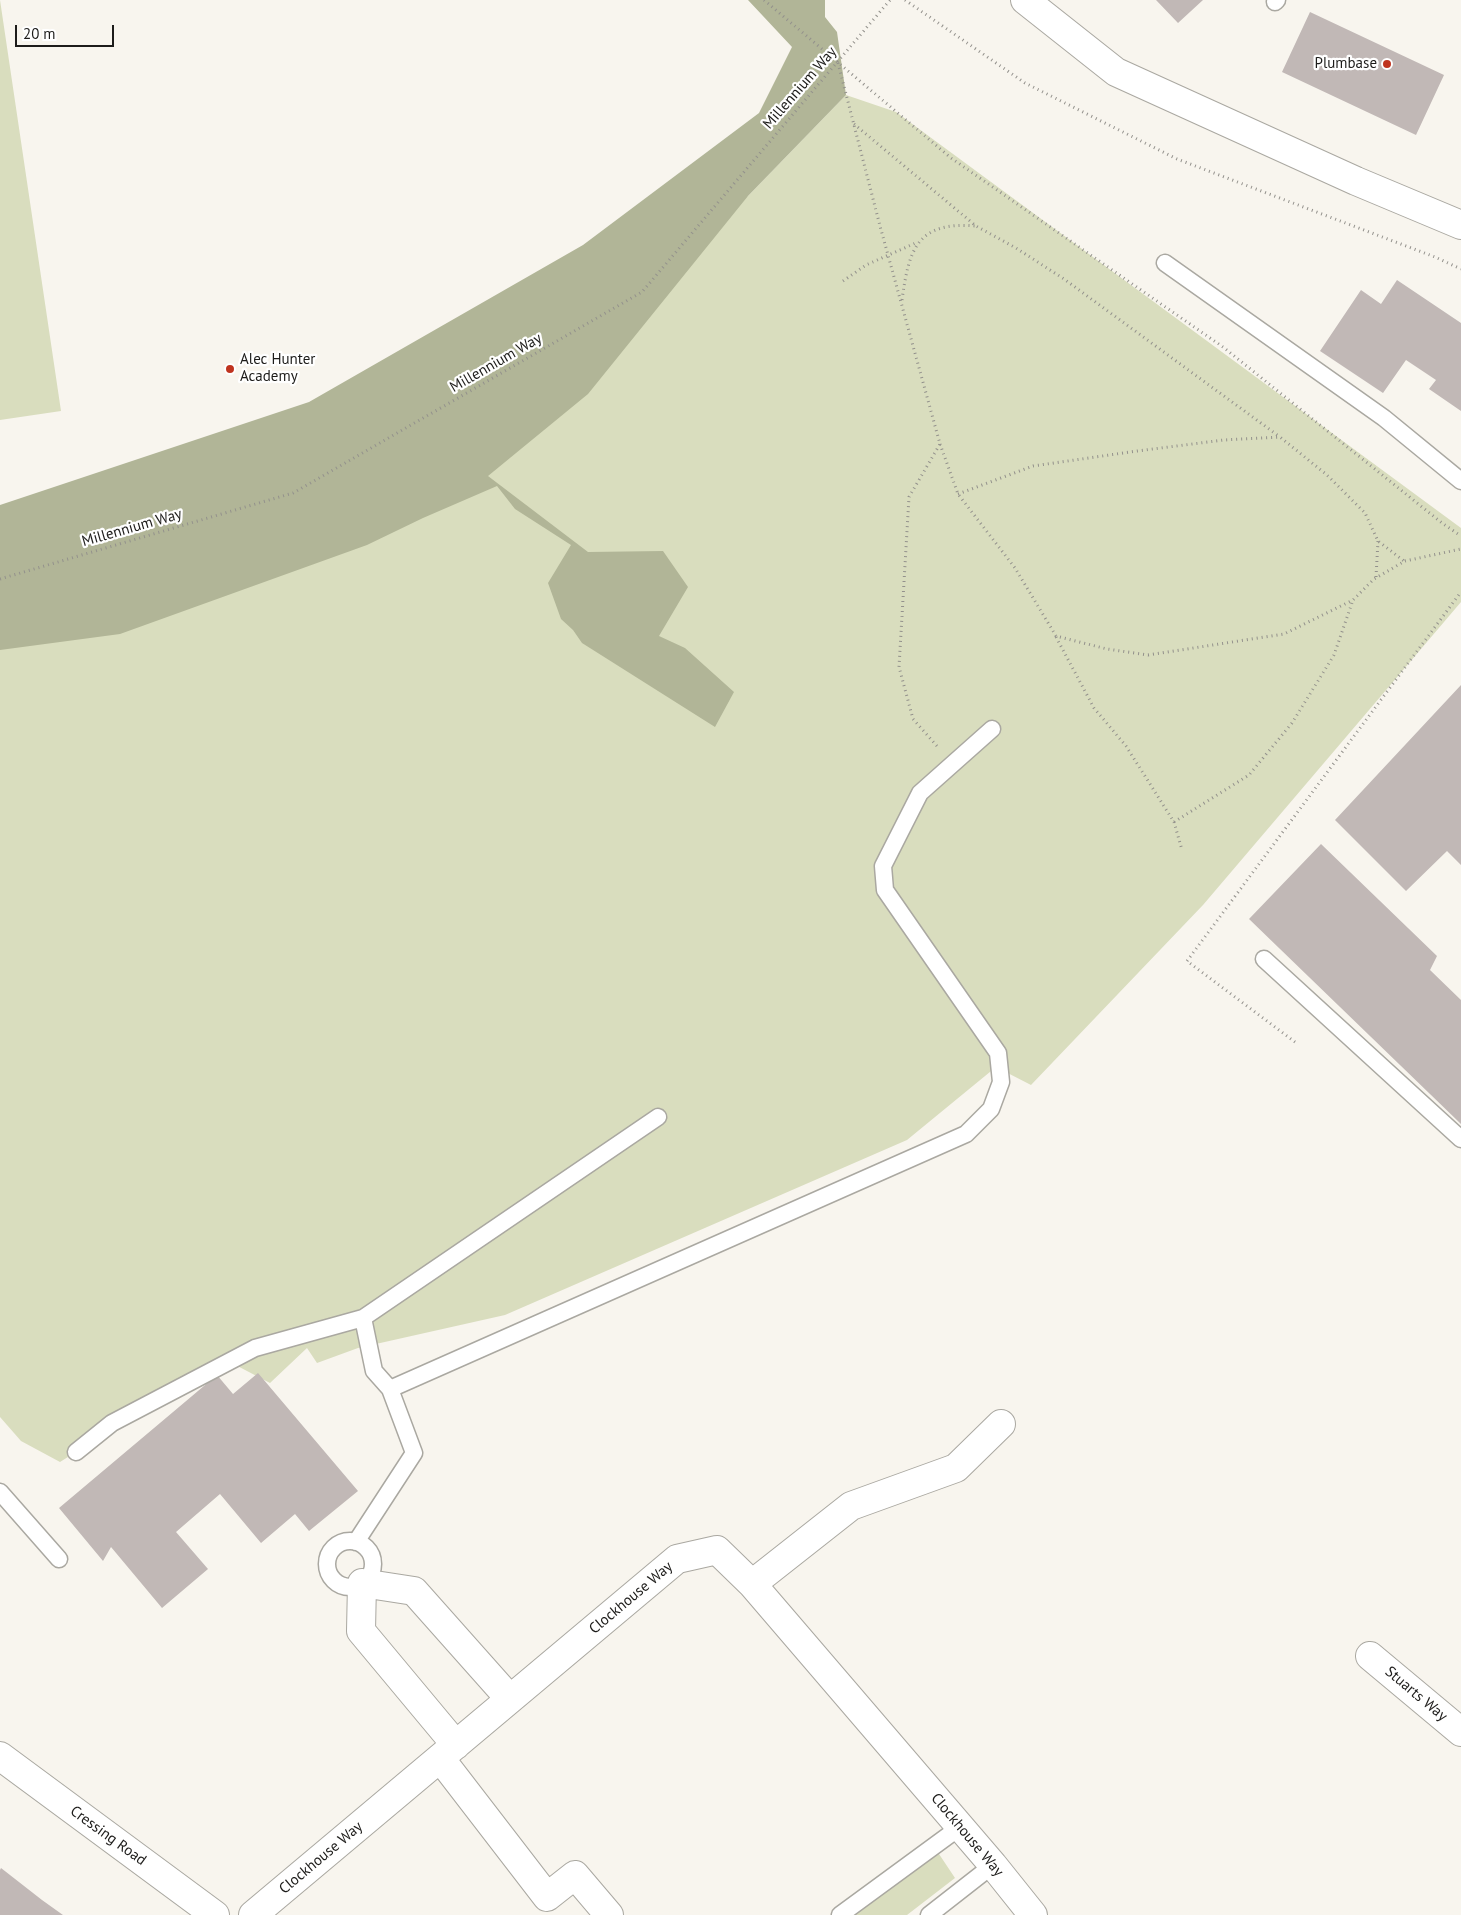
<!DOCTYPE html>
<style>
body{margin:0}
#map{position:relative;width:1461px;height:1915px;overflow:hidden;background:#f8f5ee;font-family:"PT Sans",sans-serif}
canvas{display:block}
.scale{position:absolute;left:15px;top:25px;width:99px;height:22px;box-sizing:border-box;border:2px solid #1d1c1a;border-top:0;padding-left:6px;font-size:15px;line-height:18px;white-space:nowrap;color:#1d1c1a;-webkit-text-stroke:4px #fff;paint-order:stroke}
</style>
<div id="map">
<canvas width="1461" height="1915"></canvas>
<div class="scale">20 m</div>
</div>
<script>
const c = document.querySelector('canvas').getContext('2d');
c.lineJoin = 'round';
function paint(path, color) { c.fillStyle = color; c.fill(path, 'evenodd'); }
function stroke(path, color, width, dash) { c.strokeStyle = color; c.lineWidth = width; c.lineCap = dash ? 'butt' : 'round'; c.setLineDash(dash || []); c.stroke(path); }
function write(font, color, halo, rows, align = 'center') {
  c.font = font + ' "PT Sans",sans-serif'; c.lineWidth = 4.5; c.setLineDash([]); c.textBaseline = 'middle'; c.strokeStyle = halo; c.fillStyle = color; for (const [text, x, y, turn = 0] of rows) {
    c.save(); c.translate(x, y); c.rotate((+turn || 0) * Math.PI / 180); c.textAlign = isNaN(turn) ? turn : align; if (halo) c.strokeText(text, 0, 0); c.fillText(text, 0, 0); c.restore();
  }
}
paint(new Path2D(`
 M0,0L61,411L0,420Z
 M846,95L896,112L1461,528V602L1203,905L1031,1085L996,1067L907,1140L505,1315L358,1348L317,1363L307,1348L270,1383L224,1359L60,1462L21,1441L0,1417V590L748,196Z
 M937,1851L955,1878L907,1915H854Z`), '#d9ddbe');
paint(new Path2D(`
 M748,0H825V17L837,32L846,95L748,196L588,394L488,476L588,552L663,551L688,587L659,636L685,648L734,692L715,727L582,643L573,630L561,619L548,583L571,545L515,509L497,486L423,518L367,545L120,634L0,650V505L309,402L583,245L759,113L792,47Z`), '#b1b597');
paint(new Path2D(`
 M1156,0H1203L1178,23Z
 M1310,12L1444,75L1416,135L1282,72Z
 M1397,280L1461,323V411L1429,389L1436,380L1406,360L1383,393L1320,351L1361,290L1381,304Z
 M1461,685V865L1447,851L1406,891L1335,820Z
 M1321,844L1437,956L1430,970L1461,1000V1124L1249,919Z
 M258,1373L358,1491L309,1531L295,1514L261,1543L220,1494L176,1532L208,1569L162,1608L111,1547L103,1561L59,1508L217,1375L233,1394Z
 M1,1868L42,1900L63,1915H0V1870Z`), '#c1b8b6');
const lane = new Path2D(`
 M1275,2L1277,0
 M1165,263L1384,418L1461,481
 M1264,959L1461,1139
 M390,1389L374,1371L363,1318L658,1117
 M76,1452L112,1423L255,1348L363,1318
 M0,1492L59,1559
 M327 1564a23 23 0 1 1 46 0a23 23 0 1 1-46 0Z
 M356,1542L414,1453L390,1389L966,1134L991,1109L1001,1082L998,1053L885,890L883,866L920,793L992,729
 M840,1915L960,1827
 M929,1915L993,1865`);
const street = new Path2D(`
 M752,1584L851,1506L956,1468L1001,1424
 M1370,1656L1461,1732
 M456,1745L361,1631L362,1583L414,1591L510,1699
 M440,1758L547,1897L575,1875L609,1915
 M253,1915L677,1559L717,1550L752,1584L993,1865L1033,1915`);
const secondary = new Path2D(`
 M1025,0L1116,72L1356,181L1461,225
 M0,1756L215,1915`);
stroke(lane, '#aaa8a1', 19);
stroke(street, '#aaa8a1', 30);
stroke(secondary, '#aaa8a1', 30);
stroke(new Path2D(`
 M764,0L951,158L1223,347L1442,523L1461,536
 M905,0L1025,83L1177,159L1435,257L1461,269
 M838,63L880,226L940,444L909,497L899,667L913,719L937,746
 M854,124L976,226L1016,248L1064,279L1280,437
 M843,281L866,265L918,242
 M902,300C909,249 917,221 976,226
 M940,444L958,494L1015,568L1056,636L1107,649L1148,655L1284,634L1353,600L1374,579L1405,561L1461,549
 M958,494L1033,466L1137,451L1224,440L1280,437L1327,475L1365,513L1378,541L1404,561
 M1376,577L1378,541
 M0,579L293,493L642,292L890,0
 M1056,637L1094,708L1126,746L1174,822L1182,850
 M1174,822L1249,775L1292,723L1334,655L1353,600
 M1295,1042L1187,961L1461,592`), '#93918c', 3, [1, 4]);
stroke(lane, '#fff', 16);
stroke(street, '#fff', 28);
stroke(secondary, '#fff', 28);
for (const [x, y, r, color] of [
 [1387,64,5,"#bf331e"],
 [230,369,5,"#bf331e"]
]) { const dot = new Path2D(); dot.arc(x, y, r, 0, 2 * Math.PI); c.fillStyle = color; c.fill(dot); stroke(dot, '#fff', 2); }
write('15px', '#1d1c1a', '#fff', [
 ["Plumbase",1377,64],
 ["Alec Hunter",240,360,"left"],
 ["Academy",240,377,"left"]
], 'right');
write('15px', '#1d1c1a', '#fff', [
 ["Millennium Way",800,88,-49],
 ["Millennium Way",496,363,-30],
 ["Millennium Way",132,528,-16],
 ["Clockhouse Way",631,1598,-40],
 ["Stuarts Way",1416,1694,40],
 ["Clockhouse Way",967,1835,50],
 ["Cressing Road",108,1836,36],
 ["Clockhouse Way",321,1858,-40]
]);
</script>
